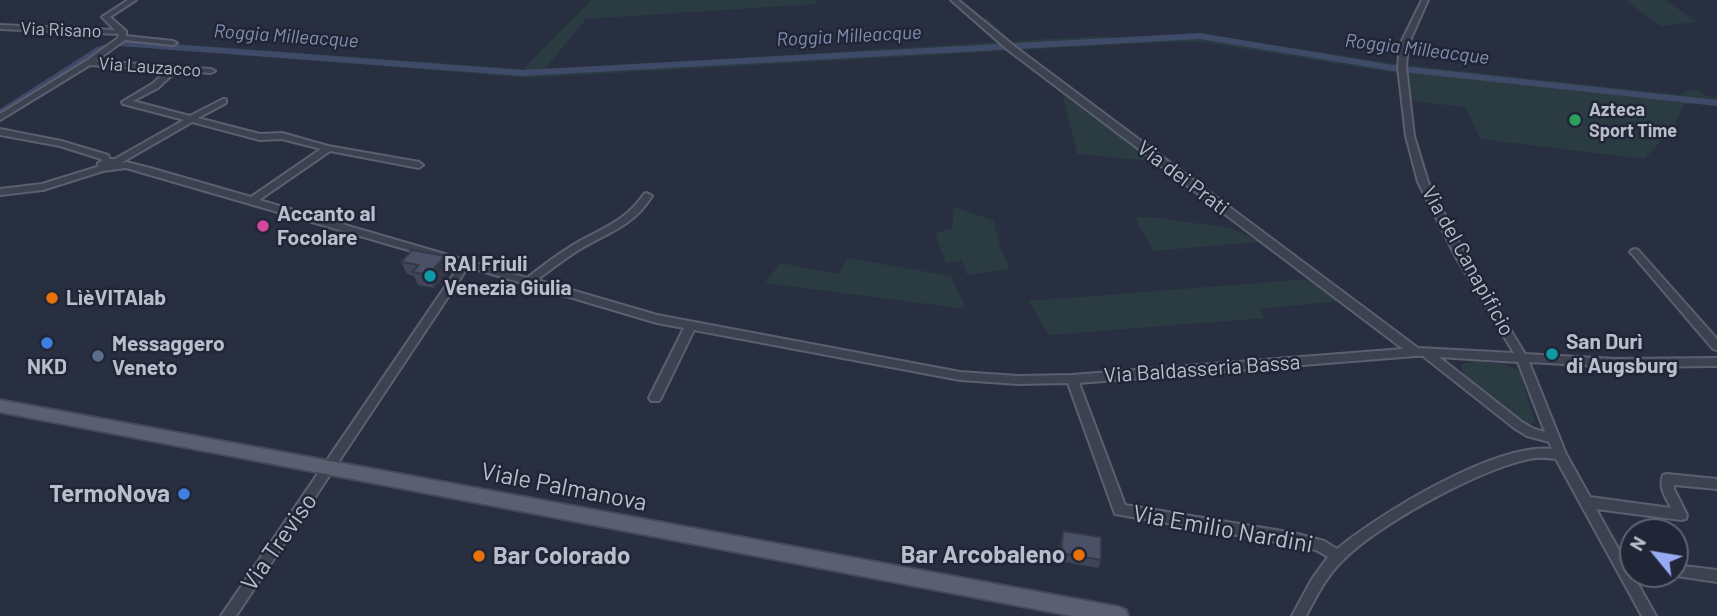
<!DOCTYPE html>
<meta charset="utf-8">
<style>
body{margin:0}
#map{position:relative;width:1717px;height:616px;overflow:hidden;background:#282f41;font-family:Barlow,sans-serif}
canvas{display:block}
.north{position:absolute;left:1619px;top:518px;width:70px;height:70px;box-sizing:border-box;background:#212637;border:2px solid #5e6272;border-radius:50%;rotate:300deg;font-size:19px;font-weight:700;line-height:28px;text-align:center;color:#babdcb}
.north::after{content:'';display:block;margin:auto;width:24px;height:32px;background:#97abf3;clip-path:polygon(50% 0,100% 100%,50% 72%,0 100%)}
</style>
<div id="map">
<canvas width="1717" height="616"></canvas>
<div class="north">N</div>
</div>
<script>
const c = document.querySelector('canvas').getContext('2d');
c.lineJoin = 'round';
function paint(path, color) { c.fillStyle = color; c.fill(path, 'evenodd'); }
function stroke(path, color, width, dash) { c.strokeStyle = color; c.lineWidth = width; c.lineCap = dash ? 'butt' : 'round'; c.setLineDash(dash || []); c.stroke(path); }
function write(font, color, halo, rows, align = 'center') {
  c.font = font + ' Barlow,sans-serif'; c.lineWidth = 5; c.setLineDash([]); c.textBaseline = 'middle'; c.strokeStyle = halo; c.fillStyle = color; for (const [text, x, y, turn = 0] of rows) {
    c.save(); c.translate(x, y); c.rotate((+turn || 0) * Math.PI / 180); c.textAlign = isNaN(turn) ? turn : align; if (halo) c.strokeText(text, 0, 0); c.fillText(text, 0, 0); c.restore();
  }
}
paint(new Path2D(`
 M591,0H815L816,4L586,19L544,70L998,42L950,0H960L977,17L987,18L1012,41L1104,36L1111,38L1193,35L1194,37L1287,51L1288,47L1396,64L1682,95V93L1694,89L1700,91L1702,95L1717,97V105L1694,102V105L1684,104L1675,124L1645,159L1480,139L1465,107L1411,101L1408,75L1202,42H1163L528,78L184,50L190,45L523,69Z
 M1625,0H1665L1697,22L1661,26Z
 M1062,94L1158,162L1077,154Z
 M954,207L994,221L1000,248L1010,269L967,275L962,260L946,264L935,233L952,229Z
 M1151,217L1230,228L1260,242L1153,251L1135,218Z
 M847,258L951,276L966,309L765,283L780,263L839,274Z
 M1309,279L1338,301L1260,309L1265,318L1049,335L1029,301Z
 M1474,361L1504,364L1520,372L1535,422L1529,424L1519,420L1465,376L1462,371V364Z`), '#2a3b42');
paint(new Path2D(`
 M1200,33L1393,65L1717,100V106L1393,71L1200,39L523,76L119,46L103,51L0,116V109L97,47L118,40L523,70Z`), '#3f4a69');
const minor = new Path2D(`
 M128,0H136L110,17L126,31V36L173,41L177,43L173,45L125,40L96,61L211,69L215,71L211,73L176,71L158,88L133,101L190,116L223,99H226V103L198,118L260,134L282,133L328,146L419,162L423,165L419,168L330,151L259,200L527,278C542,266 557,255 573,245C600,229 625,222 644,194L647,193L652,196C633,227 606,233 577,251C563,260 550,270 537,280L657,315L960,372L1018,376L1072,375L1403,349L1008,50L951,0H958L1014,46L1418,348L1514,353L1456,257L1418,182L1406,136L1398,67L1400,45L1422,0H1428L1408,45L1406,67L1414,136L1428,182L1466,257L1525,354L1615,359L1717,358V366L1615,367L1529,362L1566,454L1590,497L1671,508C1666,498 1658,487 1663,475L1667,474L1717,479V489L1674,485V489L1687,515L1686,519L1681,520L1596,509L1656,616H1642L1556,459C1547,458 1538,457 1529,459C1478,470 1378,524 1341,562C1326,577 1316,597 1306,616H1292L1312,579L1328,557L1316,550L1294,545L1115,514L1068,383L1018,384L960,380L694,330L661,398L659,401H651L649,398L684,328L657,323L468,267L236,616H221L460,265L126,168L103,171L43,190L0,195V189L42,184L97,167L98,163L102,161L101,159L60,146L0,135V129L61,141L108,155L110,159H115L184,120L123,104L122,102L152,84L168,70L90,65L0,120V114L86,61L118,38L119,34L0,29V25L115,30L102,17ZM192,122L260,140L282,139L321,149L251,197L150,168L126,162L121,163ZM1415,356H1423L1514,428L1527,436L1549,442L1552,449C1497,442 1379,514 1337,549L1324,541L1294,533L1125,505L1079,383ZM1439,357L1518,362L1545,432L1534,429L1522,422Z
 M1635,249L1638,250L1717,339V350L1713,349L1632,254L1630,252L1632,250Z
 M1675,565L1717,570V582L1670,575V574H1675Z`);
const major = new Path2D(`
 M0,400L1119,607L1126,610L1128,616H1073L0,412Z`);
stroke(minor, '#5b5f6f', 4);
stroke(major, '#464a5b', 4);
paint(minor, '#3d4251');
paint(major, '#5b6071');
paint(new Path2D(`
 M401,262L450,269L434,288L418,285L414,276L407,274Z
 M1063,531L1101,560L1098,568L1059,561L1061,539Z`), '#404557');
paint(new Path2D(`
 M445,256L450,269L434,288L429,275Z`), '#343847');
const building = new Path2D(`
 M412,250L445,256L429,275L412,272L419,265L401,262Z
 M1063,531L1101,537V560L1061,553Z`);
paint(building, '#4a5065');
stroke(building, '#343847', 2);
for (const [x, y, r, color] of [
 [1575,120,7,"#2e9e5b"],
 [263,226,7,"#d1479c"],
 [430,276,7,"#0f9aa8"],
 [52,298,7,"#e8710a"],
 [47,343,7,"#3f7fe0"],
 [1552,354,7,"#0f9aa8"],
 [98,356,7,"#5c6f8a"],
 [184,494,7,"#3f7fe0"],
 [1079,555,7,"#e8710a"],
 [479,556,7,"#e8710a"]
]) { const dot = new Path2D(); dot.arc(x, y, r, 0, 2 * Math.PI); c.fillStyle = color; c.fill(dot); stroke(dot, '#212637', 2.5); }
write('18px', '#babdcb', '#212637', [
 ["Via Risano",61,30,2],
 ["Via Lauzacco",150,67,4]
]);
write('bold 18px', '#babdcb', '#212637', [
 ["Azteca",1589,110],
 ["Sport Time",1589,131]
], 'left');
write('italic 19px', '#838eb1', '#212637', [
 ["Roggia Milleacque",286,36,4],
 ["Roggia Milleacque",849,36,-3],
 ["Roggia Milleacque",1417,49,7]
]);
write('21px', '#babdcb', '#212637', [
 ["Via dei Prati",1183,178,37],
 ["Via del Canapificio",1468,261,61],
 ["Via Baldasseria Bassa",1202,369,-4]
]);
write('bold 21px', '#babdcb', '#212637', [
 ["Accanto al",277,214],
 ["Focolare",277,238],
 ["RAI Friuli",444,264],
 ["Venezia Giulia",444,288],
 ["LìèVITAlab",66,298],
 ["San Durì",1566,342],
 ["di Augsburg",1566,366],
 ["Messaggero",112,344],
 ["Veneto",112,368],
 ["NKD",47,367,"center"]
], 'left');
write('24px', '#babdcb', '#212637', [
 ["Viale Palmanova",564,487,11],
 ["Via Emilio Nardini",1223,529,10],
 ["Via Treviso",279,542,-55]
]);
write('bold 24px', '#babdcb', '#212637', [
 ["TermoNova",170,494],
 ["Bar Arcobaleno",1065,555],
 ["Bar Colorado",493,556,"left"]
], 'right');
</script>
